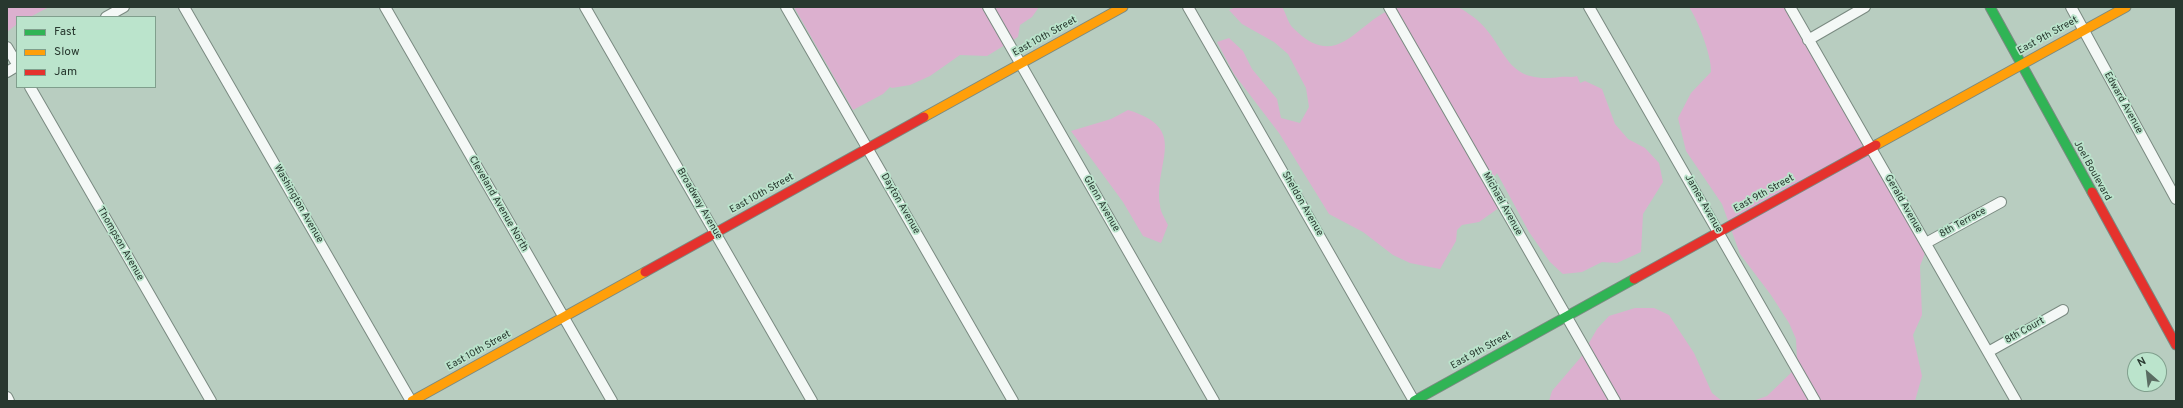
<!DOCTYPE html>
<style>
body{margin:0}
#map{position:relative;width:2183px;height:408px;overflow:hidden;background:#b8cdc0;font-family:Overpass,sans-serif}
canvas{display:block}
.frame{position:absolute;inset:0;border:8px solid #28382f;pointer-events:none}
.legend{position:absolute;left:16px;top:16px;width:140px;height:72px;box-sizing:border-box;background:#bbe4cc;border:1px solid #809f8d;margin:0;padding:5px 7px;list-style:none;font-size:12px;color:#28382f}
.legend li{display:flex;align-items:center;gap:8px;height:20px}
.legend b{width:20px;border:1px solid #809f8d}
.north{position:absolute;left:2127px;top:352px;width:40px;height:40px;box-sizing:border-box;background:#bbe4cc;border:1px solid #809f8d;border-radius:50%;rotate:332deg;font-size:11px;font-weight:700;line-height:16px;text-align:center;color:#28382f}
.north::after{content:'';display:block;margin:auto;width:14px;height:18px;background:#5a6c62;clip-path:polygon(50% 0,100% 100%,50% 72%,0 100%)}
</style>
<div id="map">
<canvas width="2183" height="408"></canvas>
<div class="frame"></div>
<ul class="legend">
<li><b style="height:5px;background:#30b455"></b>Fast</li>
<li><b style="height:5px;background:#ff9f0a"></b>Slow</li>
<li><b style="height:5px;background:#e5322d"></b>Jam</li>
</ul>
<div class="north">N</div>
</div>
<script>
const c = document.querySelector('canvas').getContext('2d');
c.lineJoin = 'round';
function paint(path, color) { c.fillStyle = color; c.fill(path, 'evenodd'); }
function stroke(path, color, width, dash) { c.strokeStyle = color; c.lineWidth = width; c.lineCap = dash ? 'butt' : 'round'; c.setLineDash(dash || []); c.stroke(path); }
function write(font, color, halo, rows, align = 'center') {
  c.font = font + ' Overpass,sans-serif'; c.lineWidth = 3.5; c.setLineDash([]); c.textBaseline = 'middle'; c.strokeStyle = halo; c.fillStyle = color; for (const [text, x, y, turn = 0] of rows) {
    c.save(); c.translate(x, y); c.rotate((+turn || 0) * Math.PI / 180); c.textAlign = isNaN(turn) ? turn : align; if (halo) c.strokeText(text, 0, 0); c.fillText(text, 0, 0); c.restore();
  }
}
paint(new Path2D(`
 M7,7H49L30,17H17V24L7,32Z
 M794,7H1039L1032,17L1020,25L1018,37L987,56L960,55L930,76L910,85L892,88L890,87L883,94L853,110Z
 M1236,7H1282C1286,13 1288,23 1293,28C1340,75 1357,18 1398,7C1407,5 1446,5 1456,7C1462,8 1467,13 1472,16C1509,43 1500,85 1560,77C1566,76 1571,78 1577,76L1580,83L1585,81L1602,89L1615,124L1628,139L1645,148L1659,163L1663,182L1643,214L1641,252L1617,263L1602,262L1582,272L1563,274L1550,262L1529,232L1497,173L1488,185L1500,207L1479,222L1462,225L1457,230L1456,241L1440,269L1410,263L1393,255L1363,232L1329,214L1279,133L1234,74L1217,42L1229,38L1243,51L1252,69L1277,99L1281,118L1300,123L1309,107L1306,88L1288,54L1274,42L1242,24L1229,10Z
 M1689,7H1790L1928,245L1920,266L1922,315L1913,335L1922,376L1915,401H1753L1767,396L1794,370L1797,359L1796,339L1789,323L1771,295L1740,254L1722,204L1686,151L1678,118L1691,93L1711,72C1712,57 1698,20 1689,7Z
 M1128,110C1190,129 1154,161 1160,205C1160,211 1165,219 1168,225L1161,243L1143,236L1123,202L1071,131L1111,119Z
 M1635,308H1654L1669,315L1694,353L1712,393L1722,401H1549L1552,391L1581,357L1597,329L1609,316Z`), '#dcb0cf');
const street = new Path2D(`
 M184,7L411,401
 M385,7L612,401
 M585,7L812,401
 M786,7L1013,401
 M988,7L1214,401
 M1188,7L1414,401
 M1389,7L1615,401
 M1589,7L1815,401
 M1790,7L2016,401
 M2071,7L2176,199
 M106,17L124,7
 M1808,40L1865,7
 M7,47L17,64
 M7,72L17,66
 M30,87L211,401
 M1926,243L2001,202
 M1988,352L2063,310
 M7,397L9,401`);
const fast = new Path2D(`
 M1990,7L2092,192
 M1414,401L1634,279`);
const slow = new Path2D(`
 M924,117L1123,7
 M1876,145L2126,7
 M412,401L645,272`);
const jam = new Path2D(`
 M2092,192L2176,345
 M645,272L924,117
 M1634,279L1876,145`);
stroke(street, '#7a8a81', 12);
stroke(fast, '#7a8a81', 11);
stroke(slow, '#7a8a81', 11);
stroke(jam, '#7a8a81', 11);
stroke(street, '#f4f8f6', 10);
stroke(fast, '#30b455', 9);
stroke(slow, '#ff9f0a', 9);
stroke(jam, '#e5322d', 9);
write('10px', '#28382f', '#bbe4cc', [
 ["East 9th Street",2048,36,-29],
 ["East 10th Street",1045,37,-29],
 ["Edward Avenue",2123,103,61],
 ["Joel Boulevard",2092,171,61],
 ["East 10th Street",762,194,-29],
 ["East 9th Street",1764,194,-29],
 ["Washington Avenue",298,204,60],
 ["Cleveland Avenue North",498,204,60],
 ["Broadway Avenue",699,204,60],
 ["Dayton Avenue",900,204,60],
 ["Glenn Avenue",1101,204,60],
 ["Sheldon Avenue",1302,204,60],
 ["Michael Avenue",1502,204,61],
 ["James Avenue",1703,204,60],
 ["Gerald Avenue",1903,204,60],
 ["8th Terrace",1963,223,-29],
 ["Thompson Avenue",120,244,60],
 ["8th Court",2025,331,-29],
 ["East 10th Street",479,351,-29],
 ["East 9th Street",1481,351,-29]
]);
</script>
